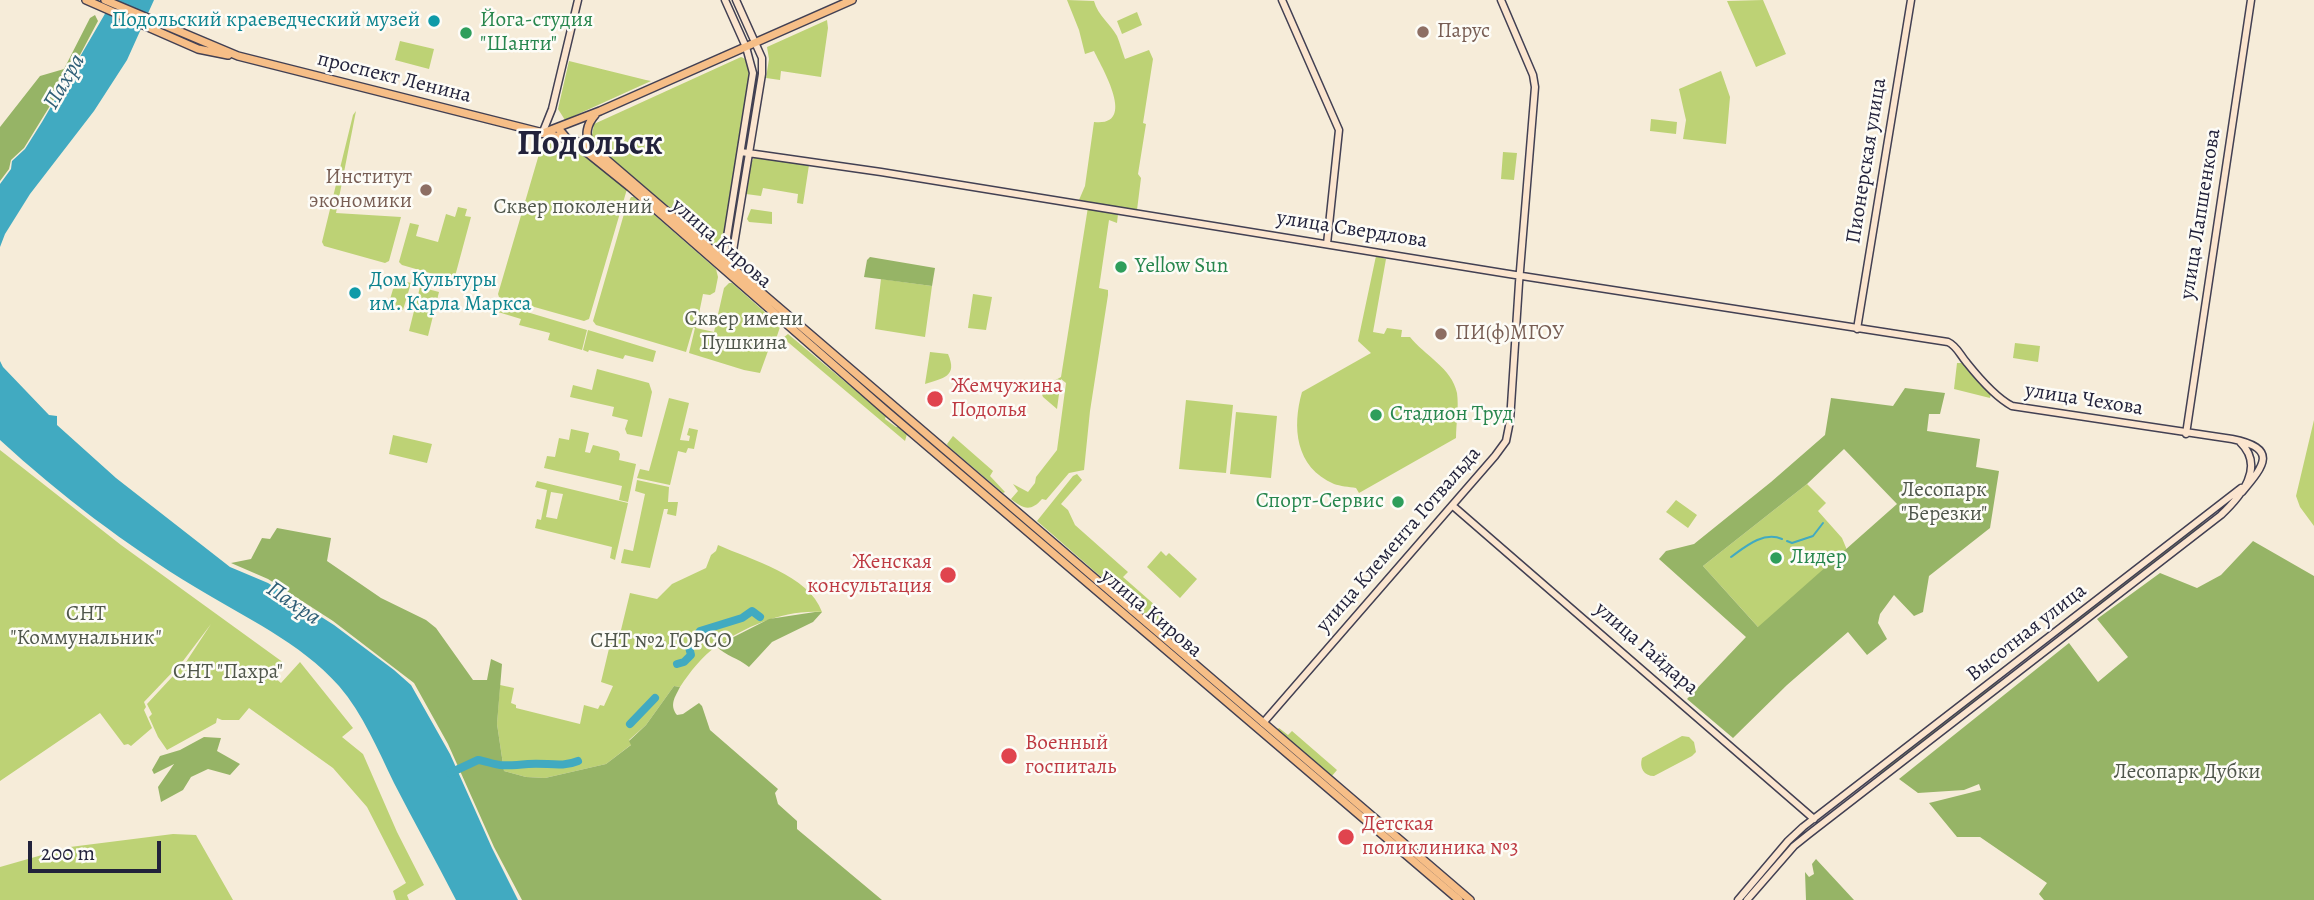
<!DOCTYPE html>
<meta charset="utf-8">
<style>
body{margin:0}
#map{position:relative;width:2314px;height:900px;overflow:hidden;background:#f6ecd9;font-family:Alegreya,serif}
canvas{display:block}
.scale{position:absolute;left:28px;top:841px;width:133px;height:32px;box-sizing:border-box;border:4px solid #22223b;border-top:0;padding-left:9px;font-size:21px;line-height:24px;white-space:nowrap;color:#22223b;-webkit-text-stroke:5px #fdfcf7;paint-order:stroke}
</style>
<div id="map">
<canvas width="2314" height="900"></canvas>
<div class="scale">200 m</div>
</div>
<script>
const c = document.querySelector('canvas').getContext('2d');
c.lineJoin = 'round';
function paint(path, color) { c.fillStyle = color; c.fill(path, 'evenodd'); }
function stroke(path, color, width, dash) { c.strokeStyle = color; c.lineWidth = width; c.lineCap = dash ? 'butt' : 'round'; c.setLineDash(dash || []); c.stroke(path); }
function write(font, color, halo, rows, align = 'center') {
  c.font = font + ' Alegreya,serif'; c.lineWidth = 5; c.setLineDash([]); c.textBaseline = 'middle'; c.strokeStyle = halo; c.fillStyle = color; for (const [text, x, y, turn = 0] of rows) {
    c.save(); c.translate(x, y); c.rotate((+turn || 0) * Math.PI / 180); c.textAlign = isNaN(turn) ? turn : align; if (halo) c.strokeText(text, 0, 0); c.fillText(text, 0, 0); c.restore();
  }
}
paint(new Path2D(`
 M1067,0L1094,1C1098,16 1110,23 1117,36C1120,43 1122,51 1125,59L1149,50L1153,59L1143,123L1146,124L1138,174L1141,178L1137,210L1079,200L1085,186L1094,122C1139,127 1100,65 1094,51L1085,54L1079,30Z
 M1763,0L1786,54L1756,67L1727,1Z
 M1137,12L1142,25L1122,34L1117,21Z
 M827,20L828,28L821,77L781,71L780,80L766,78L769,59L767,47Z
 M400,41L434,49L429,69L395,60Z
 M741,57C752,61 750,70 750,81L724,243L715,246L591,141L594,124Z
 M569,61L646,80L651,81L565,120L558,109Z
 M1721,71L1730,97L1726,144L1683,139L1686,120L1679,89Z
 M356,111L336,213L401,217L389,261L385,263L324,246L322,242L353,115Z
 M1651,119L1677,122L1676,134L1650,131Z
 M546,142L587,155L627,189L589,319L584,321L499,297L498,294L542,144Z
 M1503,152L1517,153L1514,180L1501,179Z
 M755,157L809,165L803,204L797,203L798,194L763,188L761,196L746,194L751,162Z
 M631,197H634L716,269L718,277L715,292L710,295L703,294L696,328L714,332L724,288L729,283H732L777,323L780,327L776,339L772,340L760,373L744,370L689,353L695,328H693L686,352L596,325L593,321L626,207Z
 M458,207L467,209L465,216L471,217L454,280L402,265L399,262L410,223L419,225L416,236L438,242L446,214L455,217Z
 M1088,207L1118,214L1117,223L1109,220L1099,288L1108,290V295L1090,411L1084,470L1069,473L1046,500L1042,499C1031,512 1023,509 1011,499L1018,491L1013,484L1028,492L1035,483L1036,477L1057,450L1066,383L1061,379L1057,409L1043,397L1041,392L1051,387L1052,382L1061,377Z
 M751,209L772,212V224L749,222L747,219Z
 M1376,256L1386,259L1373,332L1384,334L1387,328L1402,330L1401,337H1410C1424,355 1452,368 1457,393C1459,407 1456,424 1456,438L1359,493L1356,488C1349,487 1340,486 1334,484C1295,467 1292,427 1302,392L1371,353L1358,341Z
 M396,279L411,283L403,310L388,306Z
 M881,279L932,286L925,337L875,329Z
 M420,287L439,292L428,336L409,331Z
 M973,294L992,297L986,330L968,328Z
 M500,304L587,330L582,350L548,340L550,333L519,325L521,319L498,312Z
 M588,330L656,351L653,362L625,355L623,359L589,350L588,352L583,350Z
 M788,334L886,416L885,419L896,427H898L907,434L905,441L783,338Z
 M2015,343L2040,346L2038,362L2013,358Z
 M930,352L948,354C958,377 943,378 925,384Z
 M1957,363H1962L1991,394L1990,398L1954,389Z
 M597,369L649,383L652,392L642,437L627,434L625,429L628,420L612,416L614,407L570,397L573,385L592,390Z
 M669,398L689,403L680,440L689,441L690,436L687,435L689,428L698,430L694,449L688,448L686,453L678,451L670,485L637,478L640,469L649,471Z
 M1186,400L1233,405L1226,473L1179,469Z
 M1236,412L1277,416L1271,478L1230,474Z
 M2314,420V526L2300,507L2296,496Z
 M571,429L589,433L585,452L590,453L593,445L618,451L620,454L619,460L636,464L628,502L619,500L622,486L544,468L547,456L555,457L559,438L569,440Z
 M393,435L432,444L427,463L389,454Z
 M953,436L993,471L990,476L1005,492L1003,493L948,446L947,444Z
 M0,450L121,545L284,663L275,678L281,683L300,662L353,728L342,737L363,754L397,832L424,885L407,895L409,900H396L393,891L406,883L367,807L333,768L249,708L239,720H222L217,718L216,723L167,750L158,737L149,717L152,714L147,704L186,662L211,624L183,661L144,702L146,707L144,710L152,728L131,746L128,744L124,745L100,713L0,781Z
 M1077,474L1082,480L1061,504L1068,510L1075,525L1128,572L1123,577L1165,614L1155,624L1037,521L1073,476Z
 M637,480L669,487L668,502H678L676,516L667,514L668,509H664L650,568L621,563L624,549L633,551L645,494L635,491Z
 M537,481L628,503L615,560L610,558L612,547L535,528L537,519L541,520L547,490L535,487ZM551,492L563,494L557,519L546,517Z
 M1807,484L1826,503L1818,511L1842,538L1847,550L1759,628L1703,566Z
 M1676,500L1697,515L1688,528L1666,512Z
 M2202,523L2204,526L2065,633L2063,631Z
 M718,545C751,560 809,575 822,612C786,609 746,626 717,646C702,656 690,672 680,687L674,686L646,725L629,740L632,744L606,764L545,778L526,777L504,771L497,724L500,685L514,688L511,703L516,705V708L580,724L584,705L598,709L600,705L604,706L613,686L601,682L612,636L621,630L630,593L657,599L672,584L706,568L711,555L716,551Z
 M1161,551L1166,556L1169,553L1197,579L1180,598L1147,567Z
 M1998,681L2000,683L1881,775L1879,773Z
 M1279,728L1288,735L1292,731L1337,770L1331,777L1277,730Z
 M1682,736L1689,737L1694,742L1696,752L1692,756L1654,776C1644,776 1639,768 1642,758Z
 M173,834L196,835L233,900H0V867L70,847Z`), '#bdd275');
paint(new Path2D(`
 M95,15L98,21L72,70L24,148L11,160L9,169L0,181V127L40,76L64,69L90,18Z
 M870,257L935,268L932,286L864,277L867,260Z
 M1905,388L1945,393L1940,414H1929L1927,431L1980,439L1976,467L1999,471L1990,528L1929,576L1923,612L1914,616L1894,595L1880,614L1878,623L1887,639L1867,655L1848,632L1787,685L1733,738L1687,699L1746,637L1659,559L1666,551L1694,544L1771,482L1825,435L1831,398L1893,406ZM1844,449L1897,504L1758,627L1703,566L1807,484Z
 M277,528L331,538L327,561L381,598L426,620L436,628L473,680H487L491,659L502,664L497,724L504,771L526,777L545,778L606,764L631,745L629,741L646,725L674,686L680,687C675,697 669,705 677,715L683,714L699,703L702,706L710,730L778,789L775,793L778,804L797,821V829L882,900H522L494,847L448,744L414,683L333,621L268,579L231,563L251,559L262,538L270,539Z
 M2253,541L2314,576V900H2044L2039,894L2047,883L1980,837H1957L1929,803L1981,790L1979,784L1964,790L1918,793L1899,779L2069,643L2098,682L2128,657L2097,619L2160,573L2197,588L2221,575Z
 M815,612H822L813,622L772,642L749,667C738,658 726,656 716,646L769,619Z
 M204,737L221,738L217,751L240,764L230,775L208,769L191,777L183,790L161,802L158,787L174,764L154,774L152,770L160,756L180,750Z
 M1816,859L1854,900H1806L1805,872L1809,877L1814,874L1812,864Z`), '#96b466');
paint(new Path2D(`
 M113,0H154L127,60L94,111L30,194L5,234L0,247V184L11,169L12,161L25,149L42,122Z
 M0,361L3,367L49,415L57,416V425L116,478L230,567L268,583L334,625L394,670L411,685L450,754L492,848L518,900H456C436,861 414,822 394,783C378,750 363,714 339,686C300,642 244,617 195,587C127,546 59,494 0,440Z`), '#41aac1');
stroke(new Path2D(`
 M1787,541L1792,543L1813,536L1823,523
 M1731,557C1746,546 1764,531 1782,539`), '#41aac1', 2);
stroke(new Path2D(`
 M677,664L684,662L691,655L689,647L700,631L742,618L752,611L760,617
 M630,724L655,698
 M450,773L478,760C485,761 493,764 500,765C510,766 519,765 528,764C545,762 562,768 578,761`), '#41aac1', 8);
const secondary = new Path2D(`
 M1282,0L1339,130L1327,244
 M542,134L552,109L578,0
 M741,152L881,172L1509,274L1948,342C1957,346 1960,355 1967,363C1979,378 1995,397 2012,406L2232,439C2278,448 2265,465 2242,492
 M723,262L753,73L746,47L725,0
 M730,269L762,74V58L736,0
 M1857,329L1911,0
 M2186,434L2251,0
 M1453,506L1814,819
 M1263,723L1495,456L1506,441L1510,421L1519,283L1535,87L1533,75L1501,0
 M1738,900L1788,841L1803,827L2241,488
 M1747,900L1794,846L1809,834L2221,515C2241,496 2266,467 2240,442`);
const primary = new Path2D(`
 M86,0L198,49L228,55
 M105,0L238,56L579,142L594,149L1470,900
 M558,128L568,140L589,154L630,187L884,409L1459,900
 M543,133L600,111L852,0
 M591,145C584,136 587,124 595,115`);
stroke(secondary, '#424053', 9);
stroke(primary, '#424053', 10);
stroke(secondary, '#fbe5cf', 6);
stroke(primary, '#f6be87', 7);
for (const [x, y, r, color] of [
 [434,21,7,"#0f9aa8"],
 [1423,32,7,"#8d6e63"],
 [466,33,7,"#2e9e5b"],
 [426,190,7,"#8d6e63"],
 [1121,267,7,"#2e9e5b"],
 [355,293,7,"#0f9aa8"],
 [1441,334,7,"#8d6e63"],
 [935,399,9,"#e0444e"],
 [1376,415,7,"#2e9e5b"],
 [1398,502,7,"#2e9e5b"],
 [1776,558,7,"#2e9e5b"],
 [948,575,9,"#e0444e"],
 [1009,756,9,"#e0444e"],
 [1346,837,9,"#e0444e"]
]) { const dot = new Path2D(); dot.arc(x, y, r, 0, 2 * Math.PI); c.fillStyle = color; c.fill(dot); stroke(dot, '#fdfcf7', 2.5); }
write('21px', '#0d838f', '#fdfcf7', [
 ["Подольский краеведческий музей",420,21],
 ["Дом Культуры",369,281,"left"],
 ["им. Карла Маркса",369,305,"left"]
], 'right');
write('21px', '#27864d', '#fdfcf7', [
 ["Йога-студия",480,21],
 ["\"Шанти\"",480,45],
 ["Yellow Sun",1135,267],
 ["Стадион Труд",1390,415],
 ["Спорт-Сервис",1384,502,"right"],
 ["Лидер",1790,558]
], 'left');
write('21px', '#785e54', '#fdfcf7', [
 ["Парус",1437,32],
 ["Институт",412,178,"right"],
 ["экономики",412,202,"right"],
 ["ПИ(ф)МГОУ",1455,334]
], 'left');
write('21px', '#22223b', '#fdfcf7', [
 ["проспект Ленина",394,78,14],
 ["Пионерская улица",1867,161,-81],
 ["улица Лапшенкова",2201,214,-81],
 ["улица Свердлова",1352,230,9],
 ["улица Кирова",721,244,41],
 ["улица Чехова",2084,400,9],
 ["улица Клемента Готвальда",1399,540,-49],
 ["улица Кирова",1151,614,40],
 ["Высотная улица",2027,633,-38],
 ["улица Гайдара",1646,649,41]
]);
write('21px', '#50574c', '#fdfcf7', [
 ["Сквер поколений",573,208],
 ["Сквер имени",744,320],
 ["Пушкина",744,344],
 ["Лесопарк",1944,491],
 ["\"Березки\"",1944,515],
 ["СНТ",86,615],
 ["\"Коммунальник\"",86,639],
 ["СНТ №2 ГОРСО",661,642],
 ["СНТ \"Пахра\"",228,673],
 ["Лесопарк Дубки",2187,773]
]);
write('21px', '#be3a42', '#fdfcf7', [
 ["Жемчужина",951,387],
 ["Подолья",951,411],
 ["Женская",932,563,"right"],
 ["консультация",932,587,"right"],
 ["Военный",1025,744],
 ["госпиталь",1025,768],
 ["Детская",1362,825],
 ["поликлиника №3",1362,849]
], 'left');
write('italic 23px', '#305f77', '#fdfcf7', [
 ["Пахра",65,82,-60],
 ["Пахра",293,604,34]
]);
write('bold 35px', '#22223b', '#fdfcf7', [
 ["Подольск",590,145]
]);
</script>
